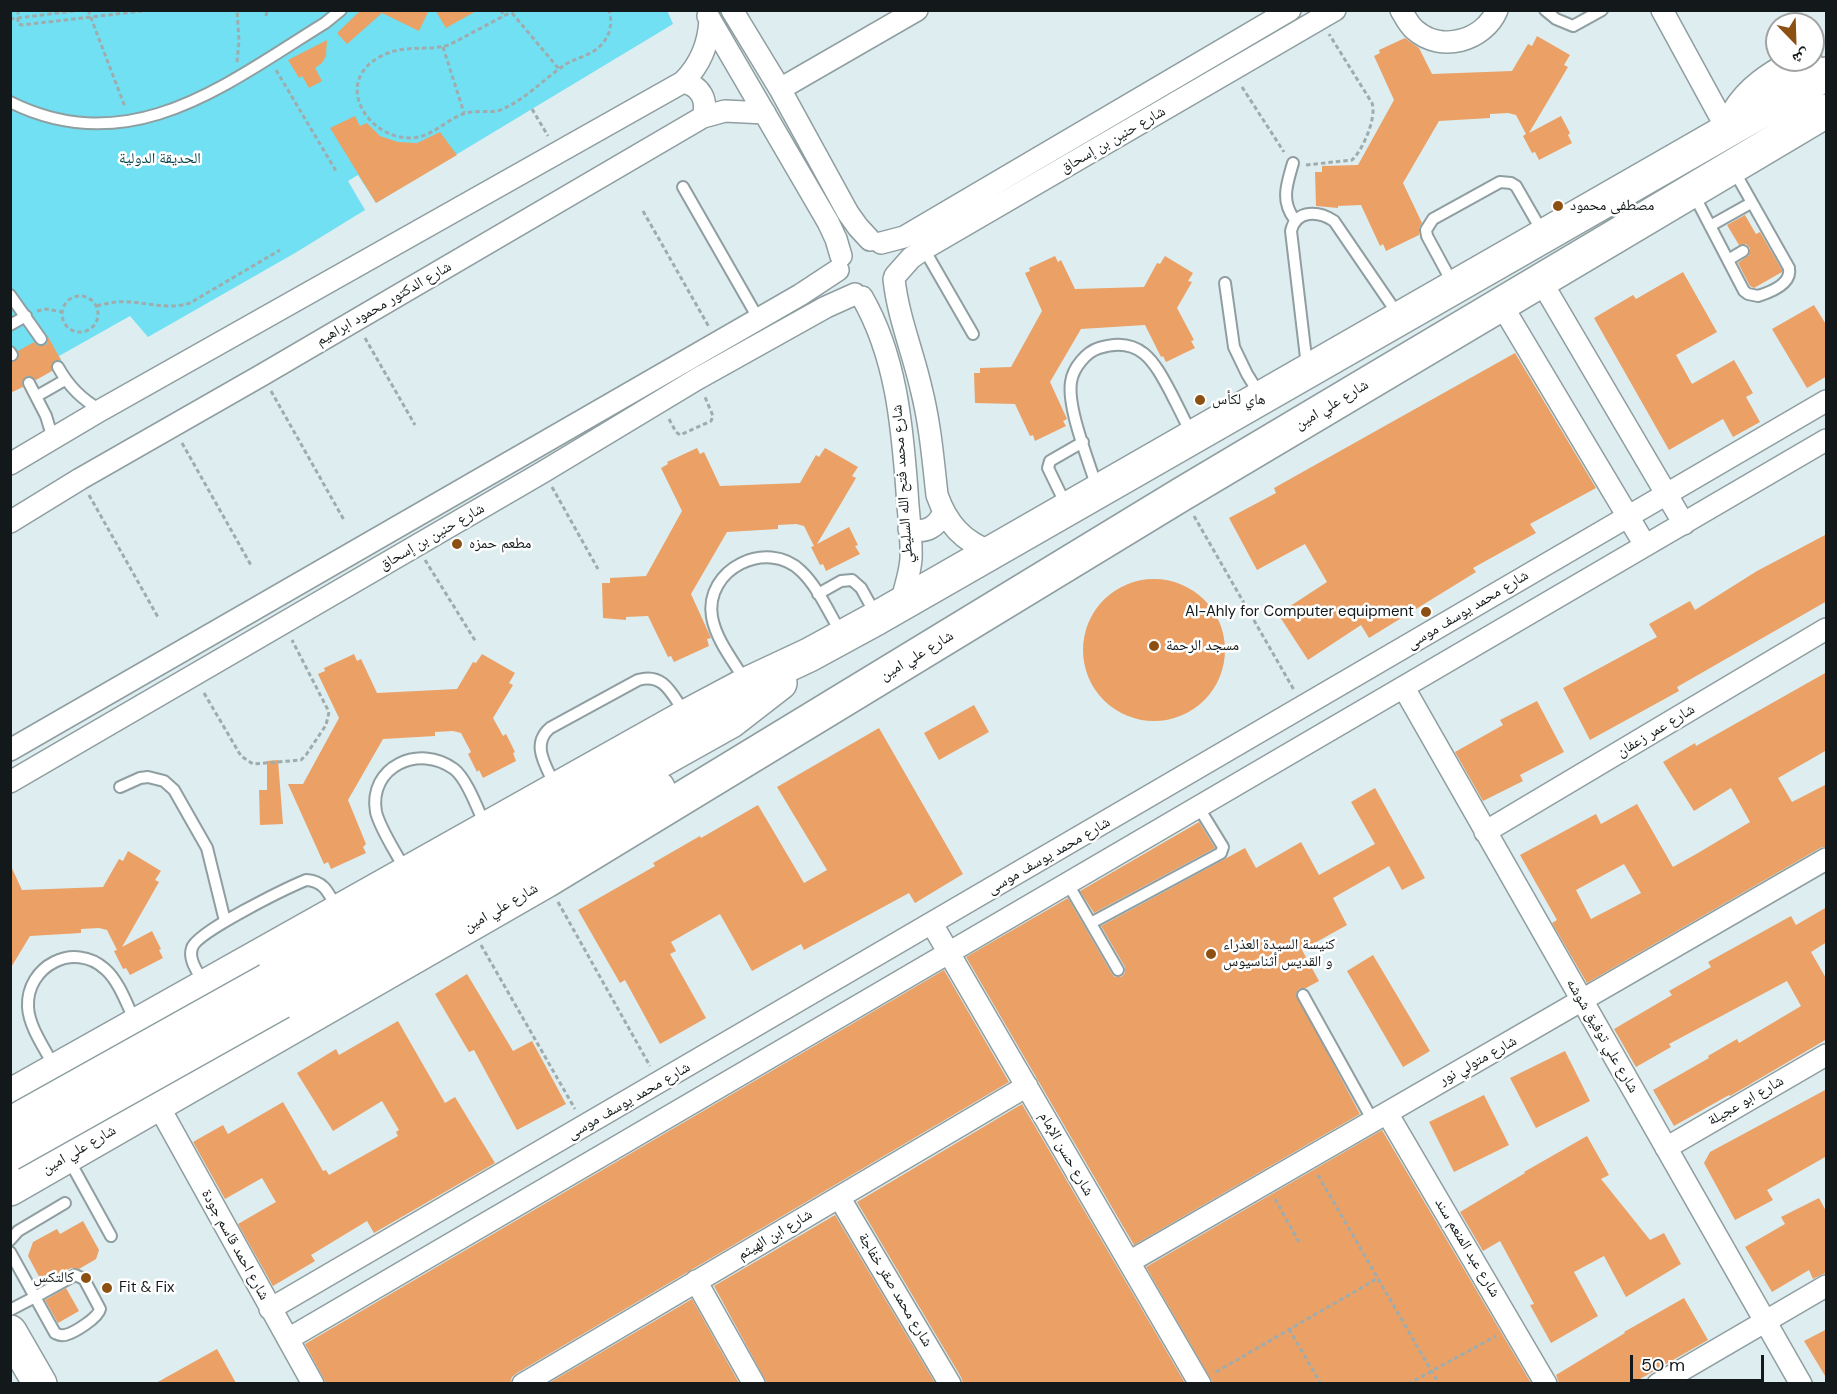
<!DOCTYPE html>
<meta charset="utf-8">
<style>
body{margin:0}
#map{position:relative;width:1837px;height:1394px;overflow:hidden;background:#ddedf0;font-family:"DM Sans","Noto Naskh Arabic",sans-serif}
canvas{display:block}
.frame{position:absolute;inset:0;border:12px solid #13191a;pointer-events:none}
.north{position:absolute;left:1765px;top:12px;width:60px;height:60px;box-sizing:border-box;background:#fff;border:2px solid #a1a3a3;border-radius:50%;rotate:157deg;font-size:16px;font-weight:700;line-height:24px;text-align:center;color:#13191a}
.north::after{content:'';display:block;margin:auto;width:21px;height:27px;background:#8d5013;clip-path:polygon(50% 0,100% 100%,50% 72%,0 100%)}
.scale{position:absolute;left:1630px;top:1355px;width:134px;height:27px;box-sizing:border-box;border:3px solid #13191a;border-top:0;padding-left:8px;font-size:18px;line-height:21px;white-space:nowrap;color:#13191a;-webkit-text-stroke:4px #fff;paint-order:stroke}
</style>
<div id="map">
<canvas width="1837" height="1394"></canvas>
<div class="frame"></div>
<div class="north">ش</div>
<div class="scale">50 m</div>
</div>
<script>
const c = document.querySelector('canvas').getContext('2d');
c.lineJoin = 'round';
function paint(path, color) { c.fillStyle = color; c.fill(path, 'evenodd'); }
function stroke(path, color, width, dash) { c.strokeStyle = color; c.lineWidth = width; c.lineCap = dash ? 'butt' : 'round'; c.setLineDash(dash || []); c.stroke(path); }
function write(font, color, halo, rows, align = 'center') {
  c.font = font + ' "DM Sans","Noto Naskh Arabic",sans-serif'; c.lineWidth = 5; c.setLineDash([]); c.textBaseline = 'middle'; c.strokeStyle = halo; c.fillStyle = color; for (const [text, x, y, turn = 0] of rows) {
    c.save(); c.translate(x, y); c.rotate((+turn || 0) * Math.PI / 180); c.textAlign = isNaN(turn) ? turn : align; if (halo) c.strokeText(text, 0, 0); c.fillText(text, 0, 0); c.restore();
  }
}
paint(new Path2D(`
 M667,10L673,24L376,203L358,175L348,181L365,210L295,253L148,337L130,316L59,356L63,364L14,391L10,388V11Z`), '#71e0f2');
paint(new Path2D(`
 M361,10H429L419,31L382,13L347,44L337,33Z
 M435,10H478L446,28Z
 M1537,36L1570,55L1564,65L1568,67L1529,133L1561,116L1570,133L1568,135L1572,143L1539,160L1535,152L1532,153L1523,136L1526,134L1516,115L1508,113L1490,114V118L1439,121L1403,183L1422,223L1419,228V235L1386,251L1383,244L1380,246L1361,205L1338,206V208L1316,206L1315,172H1322V166L1358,165L1394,100L1374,56L1380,53L1379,50L1405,38L1419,48L1432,74L1512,71L1528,44L1532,46Z
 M327,40L326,56L322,63L315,68L322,81L309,88L302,76L299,78L288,60Z
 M355,116L360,126L367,123L380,136L398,142L417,143L440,132L457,155L376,203L330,128Z
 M1745,215L1756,234L1760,232L1782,270V272L1754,288L1750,286L1738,263L1749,255L1750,248L1746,244L1739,245L1727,225Z
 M1055,256L1058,262L1061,260L1075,289L1144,287L1157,263L1160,264L1165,256L1193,273L1188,281L1192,282L1177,308L1194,340L1191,341L1195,348L1166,362L1163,356L1161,357L1145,325L1081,329L1050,382L1067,419L1063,421L1066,426L1035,441L1033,435L1030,436L1015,404L975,403L974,373H980V368L1011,367L1042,311L1025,273L1030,271L1029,268Z
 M1683,272L1717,332L1676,355L1692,384L1734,360L1753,393L1746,397L1760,422L1733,437L1723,419L1669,450L1594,318L1633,295L1636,299Z
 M1814,305L1827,326V376L1807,388L1772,329Z
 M47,335L61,360L54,361L51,366L52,371L36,380L30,376L25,377L22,382L23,387L10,393V362L18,359V351L34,342L38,346L46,345L48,342Z
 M1515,353L1596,488L1530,524L1536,533L1473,568L1476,572L1369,638L1361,625L1308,660L1278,614L1327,582L1305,544L1257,570L1229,518L1276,493L1274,488Z
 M697,448L700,454L704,452L720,486L800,483L816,455L819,457L825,448L858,467L852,476L856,478L817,544L849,527L858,545L855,546L860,554L826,571L823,564L820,565L811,547L814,546L804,526L796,524L778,525V529L727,532L691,594L711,638L707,639L709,646L674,662L671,656L668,657L648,616L626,617V620L603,618L602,583H610V578L646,576L682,511L661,468L668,464L667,462Z
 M1827,534V601L1677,687L1679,691L1590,740L1563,688L1657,637L1649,624L1690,601L1695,610L1757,571Z
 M1083 650a71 71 0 1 1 142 0a71 71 0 1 1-142 0Z
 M354,654L357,661L361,659L377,693L457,689L473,662L476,663L482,654L515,673L509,683L513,685L493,718L503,736L506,734L515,752L513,753L516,761L483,778L479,770L477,772L468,754L471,752L461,733L453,731L435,732V736L383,739L348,800L366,844L363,847L366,853L331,869L328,862L324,864L288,784H303L339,718L318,674L325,671L324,668Z
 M1827,672V750L1778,778L1792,802L1827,784V846L1820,848L1587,983L1552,923L1557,920L1520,855L1596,814L1601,824L1637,804L1673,867L1698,853L1750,822L1731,788L1694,811L1663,762L1695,743L1696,746ZM1624,864L1641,893L1591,919L1576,890Z
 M1537,701L1564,752L1520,775L1523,781L1483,801L1455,752L1503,725L1500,720Z
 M974,705L989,732L939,760L924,733Z
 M879,728L963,874L915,903L909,893L804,950L801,944L752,971L720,914L671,942L676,951L670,954L706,1018L660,1044L625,980L620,983L578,910L655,866L653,863L700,836L701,838L758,805L804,883L827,870L777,787Z
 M278,760L283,824L260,825L259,790H267V761Z
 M1375,788L1425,878L1402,890L1389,866L1333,898L1347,925L1302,950L1319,981L1306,988L1299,989L1296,994L1360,1114L1134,1245L966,957L1068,898L1112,974L1115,977H1121L1125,973V967L1101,926L1245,848L1256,868L1301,842L1319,875L1375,844L1351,802Z
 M1199,822L1215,848L1094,913L1080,891Z
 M128,851L161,871L155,880L159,882L122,947L152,931L161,949L159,950L163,958L130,975L126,968L123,969L114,951L117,950L107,930L99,928L81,929V933L30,936L10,969V864L22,890L103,887L119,859L123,861Z
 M1827,907V942L1811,952L1827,980V1039L1730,1096L1729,1095L1674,1126L1653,1090L1709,1058L1708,1056L1737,1039L1739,1043L1801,1006L1787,981L1669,1044L1671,1047L1636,1067L1614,1029L1672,995L1669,991L1711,967L1708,962L1791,916L1796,925Z
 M1373,955L1430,1051L1403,1067L1347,971Z
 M944,970L1009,1082L517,1373L512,1377L510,1383H326L305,1344Z
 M467,974L513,1051L532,1041L566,1104L517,1130L474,1050L469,1052L435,994Z
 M398,1021L445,1103L455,1097L495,1163L374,1233L367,1221L311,1255L315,1261L273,1286L238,1224L276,1202L262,1178L225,1199L193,1142L223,1125L228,1134L283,1102L323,1171L326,1170L329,1175L398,1136L396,1132L399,1130L382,1101L333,1131L297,1073L336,1049L339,1055Z
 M1565,1051L1590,1101L1536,1128L1510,1078Z
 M1827,1089V1156L1767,1190L1773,1200L1735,1220L1704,1163L1710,1152Z
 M1484,1095L1509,1145L1454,1172L1429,1122Z
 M1022,1104L1185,1383H963L961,1377L857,1202Z
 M1382,1130L1531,1383H1213L1146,1267Z
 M1587,1136L1609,1175L1601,1179L1650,1240L1664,1233L1681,1264L1626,1297L1604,1256L1574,1272L1598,1316L1551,1343L1530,1305L1534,1304L1500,1241L1483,1251L1460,1212L1525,1173L1524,1172Z
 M1819,1198L1827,1213V1272L1813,1279L1809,1270L1772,1292L1745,1247L1785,1224L1781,1217Z
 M835,1215L935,1383H767L714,1286Z
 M83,1221L99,1250L96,1259L79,1269L71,1268L43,1284L28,1256L33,1242L57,1229L60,1234Z
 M66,1288L79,1311L58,1323L45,1300Z
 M1684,1298L1708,1340L1633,1383H1559L1556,1375L1625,1333L1624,1332Z
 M692,1299L739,1383H549Z
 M1827,1329V1379L1804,1341Z
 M217,1349L236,1383H156Z`), '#eba165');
const lane = new Path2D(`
 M1545,10L1556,19L1573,26L1602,10
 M10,102C131,162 226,84 325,23L341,10
 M1293,163C1287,184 1280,201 1295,220
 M683,187L758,318
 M1694,195L1744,291L1748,294L1758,296C1771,292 1792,284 1789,268L1733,169
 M1710,226L1751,203
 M924,249L973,334
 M1728,260L1743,251
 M1225,283L1234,347L1247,374L1260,395
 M1453,284L1427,236L1426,230L1433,219L1500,182L1511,183L1516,186L1543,233
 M10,295L41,339
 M10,325L26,316
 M10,352L12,355
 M1307,366L1291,231C1296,209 1319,211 1334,221L1399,316
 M58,367C69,387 82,400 101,410
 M29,383L46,416L53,439
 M37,396L65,380
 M1097,488C1089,461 1067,409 1071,382C1073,368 1086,352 1099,348C1140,335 1154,361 1171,393C1178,407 1185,420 1191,434
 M1066,505L1048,468L1050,461L1083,442
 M818,594L841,581L852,580L861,588L876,615
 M746,682C734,662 716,640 712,617C704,569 767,538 801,571C818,587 829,613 841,633
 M555,786C547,767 530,745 550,728L638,680C664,672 672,695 685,713
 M120,787L140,778L148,777L164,781L174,790L207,848L225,921
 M405,870C397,854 380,829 376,812C368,767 419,743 454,769C467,779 478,810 485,825
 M1068,884L1118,970
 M1091,923L1221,853L1223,847L1199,808
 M203,982C198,972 188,960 192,948C196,932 287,888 306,880C325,881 329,894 337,909
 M1303,995L1373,1121
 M54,1066C45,1049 29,1027 28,1007C26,966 74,941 105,969C119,981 127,1005 135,1021
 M69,1160L111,1236
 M10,1240L18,1231L65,1203
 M10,1252L35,1297L10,1310
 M75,1275L84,1279L100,1309C98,1318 74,1333 65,1335C60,1336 59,1335 55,1333L35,1297Z`);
const street = new Path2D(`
 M732,10L780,89L848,213L858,227L870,240
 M1401,10C1405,17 1409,25 1415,30C1441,53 1484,41 1497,10
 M1662,10L1728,131
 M708,16L828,222L836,239L841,256
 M683,82C701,86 708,100 703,117
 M780,89L917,10
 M881,243L904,237L1290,10
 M895,276L911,258L924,249L1335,10
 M894,279C898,317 913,352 921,388C930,423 933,459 937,495C947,524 963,541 991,552
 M1541,281L1684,524
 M862,297C896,356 902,424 907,491C908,513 912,537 911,559C910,574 904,590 901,604
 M1501,304L1645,545
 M10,464L101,410L683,82C701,64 709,44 710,19
 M10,522L80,479L262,375L703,117L725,111L765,113
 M909,529C926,534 937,527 944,512
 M1404,688L1801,1384
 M10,750L800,295L838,270
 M10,782L543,472L697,379L826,307L855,294
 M1485,832L1826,629
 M932,924L1200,1384
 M158,1105L313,1384
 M1387,1113L1546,1384
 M1666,1148L1826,1055
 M839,1197L950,1384
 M1129,1262C1361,1127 1595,995 1826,859
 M696,1281L754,1384
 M270,1309L1826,401
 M288,1339L1826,440
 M523,1384L1027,1086
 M1658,1384L1826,1286`);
const primary = new Path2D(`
 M1738,114C1754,87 1779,75 1805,60
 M268,980L731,721L780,683
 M281,1002L658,788
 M10,1096L687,716L747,684L809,655L877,618L1826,74
 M10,1189L546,881L1182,494L1826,111
 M10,1332L40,1384`);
stroke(lane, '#8f9ea0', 14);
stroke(street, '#8f9ea0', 24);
stroke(primary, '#8f9ea0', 36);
stroke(new Path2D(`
 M18,10V24L22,25L151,10
 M88,10L125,107
 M501,10L504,17
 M515,10L449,45C424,52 402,43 378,58C334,83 367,138 410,138C431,138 444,121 463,114C476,109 494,114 503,109C527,98 545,78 566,64C578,57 593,55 602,44C610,35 613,23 609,10
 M512,13L559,69
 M266,16L267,10
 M10,19L82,10
 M443,47L464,113
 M237,62L239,41L237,10
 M276,70L336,171
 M1242,87L1284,152
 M532,109L548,136
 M1306,165L1352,160C1363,150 1377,117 1372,103L1329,34
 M643,211L709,327
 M62 314a18 18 0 1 1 36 0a18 18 0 1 1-36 0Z
 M97,306C107,303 118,301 129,302C151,303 168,310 190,303L280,250
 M37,311L46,309L62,312
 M365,338L415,425
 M271,391L344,520
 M669,419L676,432L680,435L711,421L713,416L705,397
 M182,443L252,567
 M552,487L598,569
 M89,495L159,619
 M1194,516L1294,690
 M425,560L476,642
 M204,693L241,756L253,764L301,760L306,755L326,725L329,712L292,640
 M558,902L650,1066
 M481,945L575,1109
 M1318,1175L1439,1384
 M1275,1199L1299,1242
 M1289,1329L1321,1384
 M1216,1372L1378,1278
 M1408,1384L1496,1336`), '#9facae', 3, [4.5, 3]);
stroke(lane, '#fff', 10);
stroke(street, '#fff', 21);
stroke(primary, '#fff', 33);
const primaryBridge = new Path2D(`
 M10,1124L268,980
 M10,1154L281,1002`);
stroke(primaryBridge, '#8f9ea0', 36, []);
stroke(primaryBridge, '#fff', 33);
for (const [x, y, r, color] of [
 [1558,206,6,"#8d5013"],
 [1200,400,6,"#8d5013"],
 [457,544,6,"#8d5013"],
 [1426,612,6,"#8d5013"],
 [1154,646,6,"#8d5013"],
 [1211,954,6,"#8d5013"],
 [86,1278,6,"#8d5013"],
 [107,1288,6,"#8d5013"]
]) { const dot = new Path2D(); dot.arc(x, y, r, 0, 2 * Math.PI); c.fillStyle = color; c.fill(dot); stroke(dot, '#fff', 2); }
write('15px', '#13191a', '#fff', [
 ["شارع حنين بن إسحاق",1113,140,-30],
 ["شارع الدكتور محمود ابراهيم",384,304,-30],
 ["شارع علي امين",1332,405,-31],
 ["شارع محمد فتح الله السليطي",903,484,-94],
 ["شارع حنين بن إسحاق",432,537,-30],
 ["شارع محمد يوسف موسى",1468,610,-31],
 ["شارع علي امين",917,656,-31],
 ["شارع عمر زعفان",1656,731,-31],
 ["شارع محمد يوسف موسى",1049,856,-30],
 ["شارع علي امين",501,908,-30],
 ["شارع علي توفيق شوشه",1602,1036,60],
 ["شارع متولي نور",1478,1061,-29],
 ["شارع محمد يوسف موسى",629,1101,-30],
 ["شارع ابو عجيلة",1746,1101,-30],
 ["شارع علي امين",79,1150,-30],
 ["شارع حسن الإمام",1066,1154,60],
 ["شارع ابن الهيثم",775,1235,-31],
 ["شارع احمد قاسم جودة",235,1245,61],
 ["شارع عبد المنعم سند",1467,1248,59],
 ["شارع محمد صقر خفاجة",895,1290,59]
]);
write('15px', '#06444d', '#fff', [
 ["الحديقة الدولية",160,159]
]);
write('15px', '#13191a', '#fff', [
 ["مصطفى محمود",1570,206],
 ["هاي لكأس",1212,400],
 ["مطعم حمزه",469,544],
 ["Al-Ahly for Computer equipment",1414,612,"right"],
 ["مسجد الرحمة",1166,646],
 ["كنيسة السيدة العذراء",1223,945],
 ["و القديس أثناسيوس",1223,962],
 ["كالتكس",74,1278,"right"],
 ["Fit & Fix",119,1288]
], 'left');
</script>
